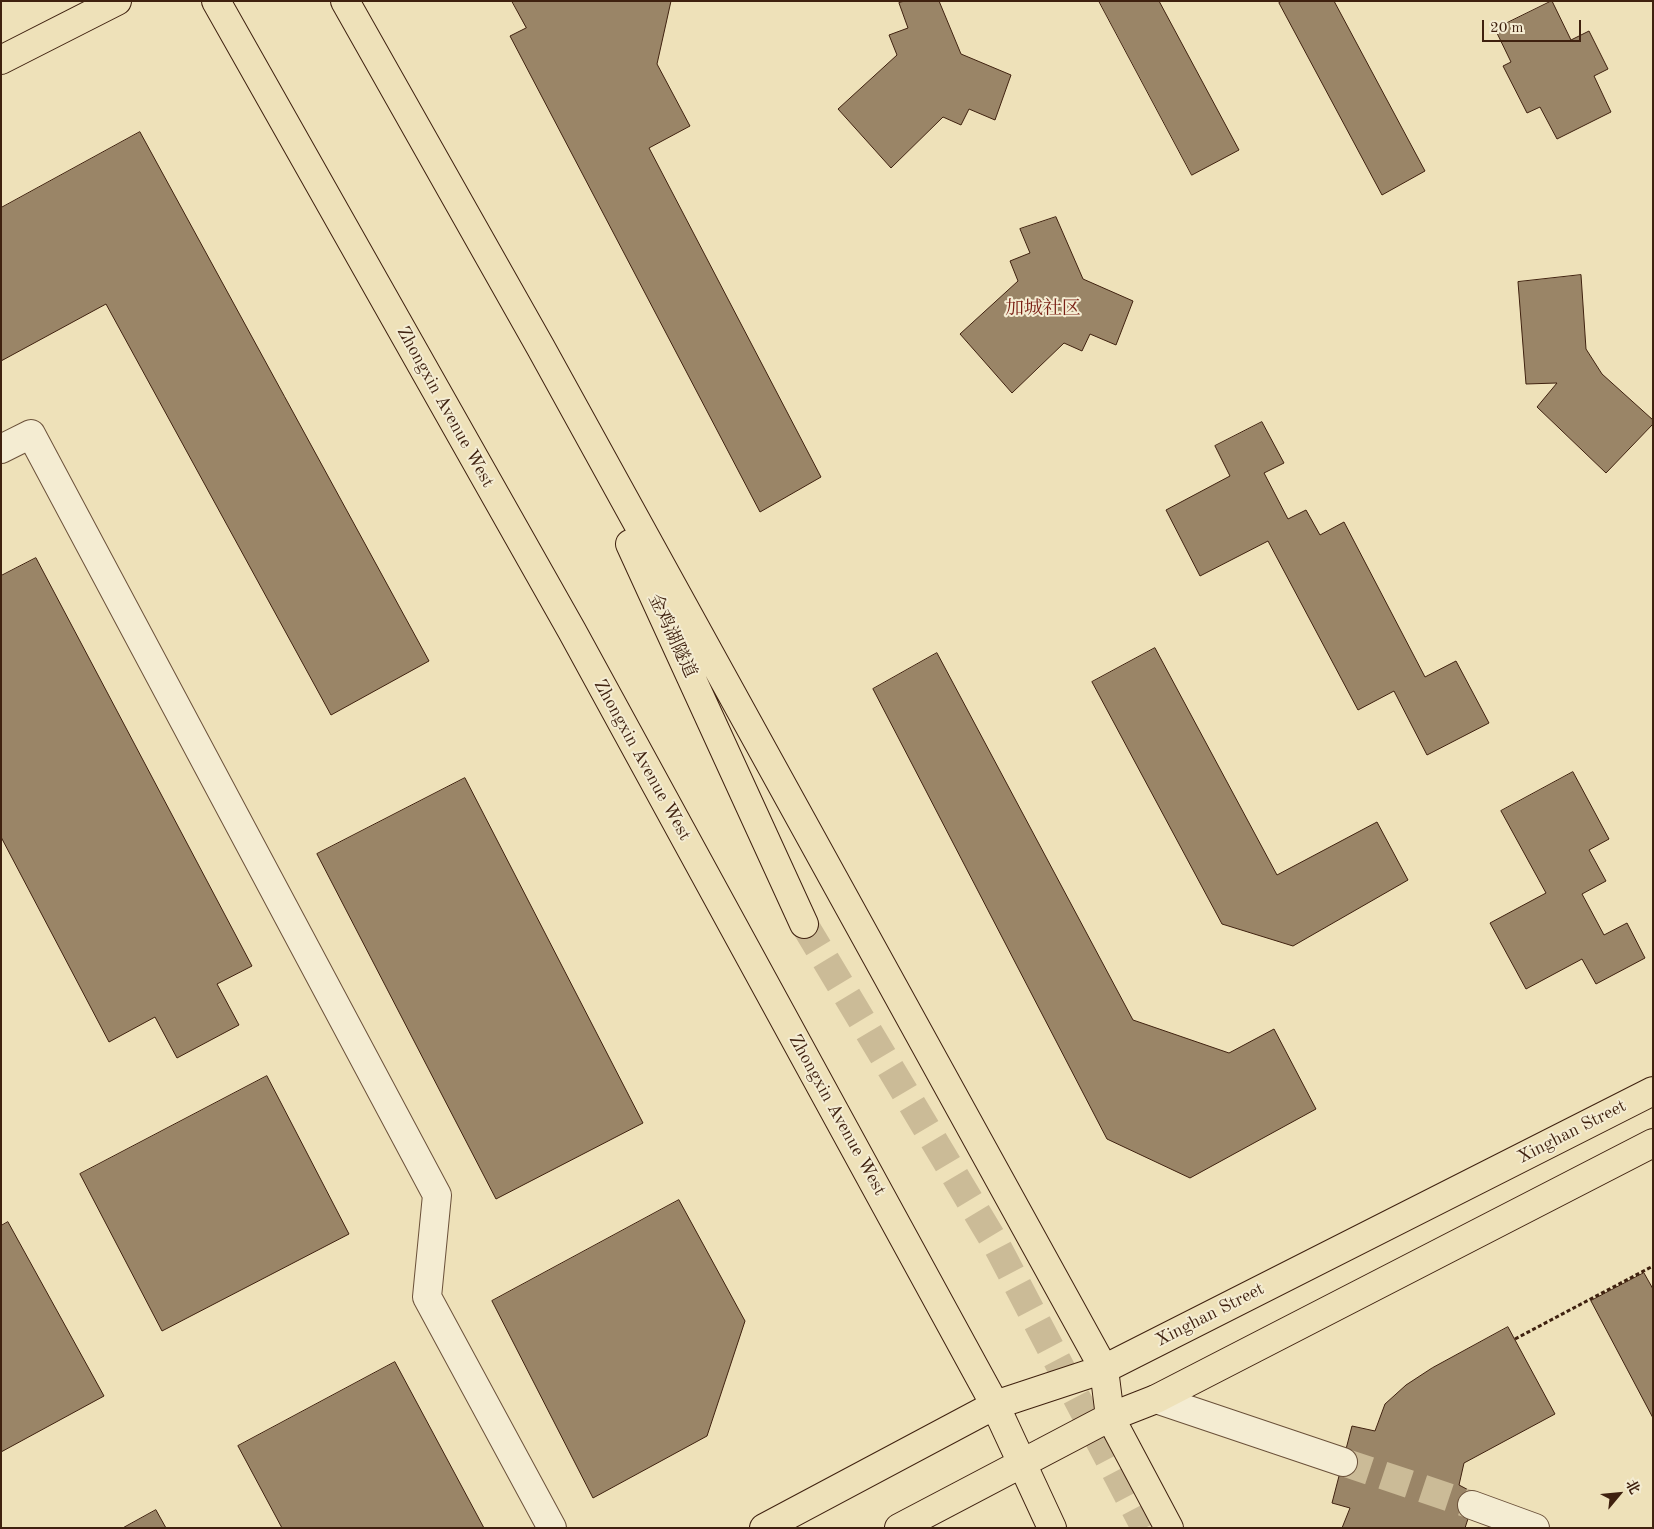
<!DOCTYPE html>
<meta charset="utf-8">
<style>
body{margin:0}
#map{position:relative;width:1654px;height:1529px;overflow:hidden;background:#eee1b9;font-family:"Old Standard TT","Noto Serif SC",serif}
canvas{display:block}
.frame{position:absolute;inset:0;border:2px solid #3f210f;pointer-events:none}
.north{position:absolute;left:1594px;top:1469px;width:50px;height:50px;-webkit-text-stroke:4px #f4ecd2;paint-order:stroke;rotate:62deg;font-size:14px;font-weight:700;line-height:20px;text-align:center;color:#3f210f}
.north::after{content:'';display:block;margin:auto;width:18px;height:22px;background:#3f210f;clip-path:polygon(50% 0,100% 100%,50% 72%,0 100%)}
.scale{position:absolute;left:1482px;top:20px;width:99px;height:22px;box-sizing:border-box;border:2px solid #3f210f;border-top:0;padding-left:6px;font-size:15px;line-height:18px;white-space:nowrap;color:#3f210f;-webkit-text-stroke:4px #f4ecd2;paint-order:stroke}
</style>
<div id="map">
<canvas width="1654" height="1529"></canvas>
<div class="frame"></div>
<div class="north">北</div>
<div class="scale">20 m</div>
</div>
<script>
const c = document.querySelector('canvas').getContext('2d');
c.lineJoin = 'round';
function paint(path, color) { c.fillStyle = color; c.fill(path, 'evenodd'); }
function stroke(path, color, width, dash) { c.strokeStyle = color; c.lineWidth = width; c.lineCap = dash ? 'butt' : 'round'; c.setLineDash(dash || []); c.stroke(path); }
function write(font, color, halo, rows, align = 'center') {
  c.font = font + ' "Old Standard TT","Noto Serif SC",serif'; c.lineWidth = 4; c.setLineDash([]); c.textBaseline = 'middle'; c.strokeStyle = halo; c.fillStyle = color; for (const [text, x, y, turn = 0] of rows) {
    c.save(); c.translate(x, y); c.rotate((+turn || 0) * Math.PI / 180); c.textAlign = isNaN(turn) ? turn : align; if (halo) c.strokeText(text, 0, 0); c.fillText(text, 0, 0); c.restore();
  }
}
const building = new Path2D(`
 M512,1H671L657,64L690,126L649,148L821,477L760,512L510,36L526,28Z
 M905,1H939L961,54L1011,75L995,120L969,109L961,125L943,117L891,168L838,109L897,55L889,35L908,28L899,3Z
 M1099,1H1159L1239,150L1192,175Z
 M1283,1H1334L1425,171L1382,195L1279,3Z
 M1552,1L1571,40L1589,31L1608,69L1594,76L1611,112L1557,139L1540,107L1527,113L1503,66L1511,62L1495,29Z
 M140,132L429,661L331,715L106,304L1,361V208Z
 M1056,217L1083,279L1133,301L1116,345L1090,334L1082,351L1064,343L1012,393L960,334L1018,281L1010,261L1030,253L1020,229Z
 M1581,275L1586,349L1602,374L1653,420V424L1606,473L1537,407L1557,383L1526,384L1518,282Z
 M1262,422L1284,463L1264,473L1288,519L1306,510L1320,535L1344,522L1425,677L1456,661L1489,723L1427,755L1394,691L1358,710L1268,541L1200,576L1166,510L1230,476L1215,446Z
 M36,558L252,966L217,984L239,1025L177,1058L155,1017L109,1042L1,837V576Z
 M1155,648L1277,875L1377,822L1408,880L1293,946L1222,924L1092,682Z
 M937,653L1133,1020L1229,1053L1274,1029L1316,1109L1190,1178L1107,1139L873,689Z
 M1573,772L1609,839L1589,850L1606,881L1582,894L1604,935L1627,923L1645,958L1596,984L1582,959L1526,989L1490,923L1546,893L1501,811Z
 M465,778L643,1123L496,1199L317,854Z
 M267,1076L349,1234L162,1331L80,1174Z
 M679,1200L745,1321L707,1436L593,1498L492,1301Z
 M8,1222L104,1396L1,1452V1226Z
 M1644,1273L1653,1289V1418L1591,1301Z
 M1508,1327L1555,1414L1464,1463L1459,1485L1476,1494L1465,1528H1342L1350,1508L1332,1503L1352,1426L1375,1431L1385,1404L1406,1385L1432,1368Z
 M395,1362L484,1528H282L238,1446Z
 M156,1510L166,1528H123Z`);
paint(building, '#9a8567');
stroke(building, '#3f210f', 1);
stroke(new Path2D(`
 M1343,1462L1472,1505`), '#cbbb97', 28, [28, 14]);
stroke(new Path2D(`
 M804,924L997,1246L1145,1528`), '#cbbb97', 28, [28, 14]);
const minor = new Path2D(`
 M1,449L31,434L437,1195L427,1297L552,1528
 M1156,1399L1343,1462
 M1472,1505L1535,1528`);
const major = new Path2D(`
 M216,1L572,631L995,1405L1052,1528
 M345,1L541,348L1104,1369L1110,1417L1169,1528
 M1,60L117,1
 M630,544L804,924
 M764,1528L995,1405L1104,1369L1653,1091
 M899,1528L1110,1417L1156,1399L1653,1143`);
stroke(minor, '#6b513a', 30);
stroke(major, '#3f210f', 30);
stroke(new Path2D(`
 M1515,1339L1653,1266`), '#3f210f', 3, [4, 2.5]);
stroke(minor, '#f4ecd2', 28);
stroke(major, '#eee1b9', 28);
write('18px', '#3f210f', '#f4ecd2', [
 ["Zhongxin Avenue West",445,407,61],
 ["金鸡湖隧道",672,636,65],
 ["Zhongxin Avenue West",642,760,61],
 ["Zhongxin Avenue West",837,1115,61],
 ["Xinghan Street",1572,1132,-27],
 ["Xinghan Street",1210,1315,-27]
]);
write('19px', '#7a1f14', '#f4ecd2', [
 ["加城社区",1043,309]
]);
</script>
